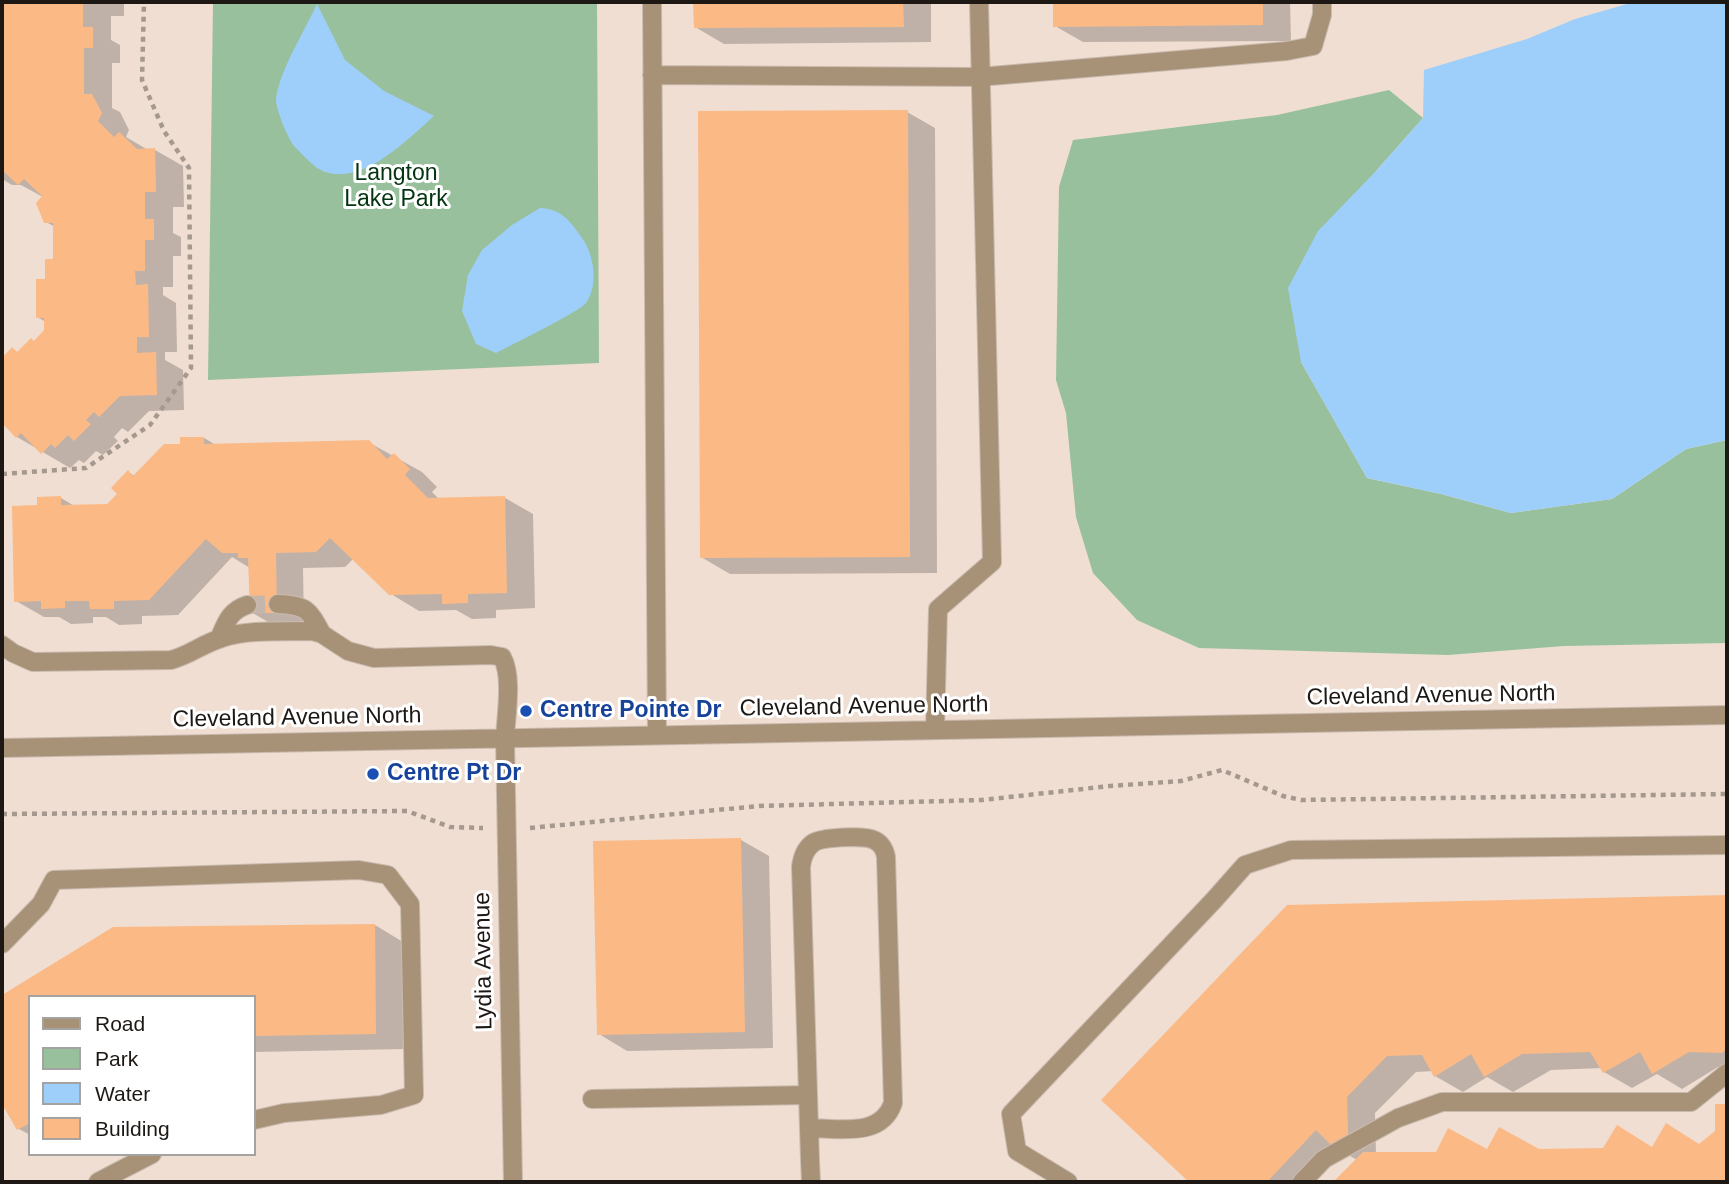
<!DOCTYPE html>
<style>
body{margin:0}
#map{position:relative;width:1729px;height:1184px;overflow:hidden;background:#efded1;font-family:Arial,sans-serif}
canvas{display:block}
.frame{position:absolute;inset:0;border:4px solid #1e1814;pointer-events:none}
.legend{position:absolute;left:28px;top:995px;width:228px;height:161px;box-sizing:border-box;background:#fff;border:2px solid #a5a3a1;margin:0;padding:9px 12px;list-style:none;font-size:21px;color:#1e1814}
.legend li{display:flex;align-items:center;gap:14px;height:35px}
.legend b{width:35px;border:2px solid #a5a3a1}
</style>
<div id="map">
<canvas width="1729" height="1184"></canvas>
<div class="frame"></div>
<ul class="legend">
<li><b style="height:9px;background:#a79177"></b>Road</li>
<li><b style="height:19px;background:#98c09c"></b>Park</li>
<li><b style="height:19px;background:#9ecffb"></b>Water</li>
<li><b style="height:19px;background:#fbb986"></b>Building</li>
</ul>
</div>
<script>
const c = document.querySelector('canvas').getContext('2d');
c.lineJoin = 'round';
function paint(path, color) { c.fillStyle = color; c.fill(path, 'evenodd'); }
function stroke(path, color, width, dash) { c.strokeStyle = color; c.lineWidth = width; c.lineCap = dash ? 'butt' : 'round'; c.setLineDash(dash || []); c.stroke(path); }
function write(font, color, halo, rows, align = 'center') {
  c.font = font + ' Arial,sans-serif'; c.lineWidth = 6; c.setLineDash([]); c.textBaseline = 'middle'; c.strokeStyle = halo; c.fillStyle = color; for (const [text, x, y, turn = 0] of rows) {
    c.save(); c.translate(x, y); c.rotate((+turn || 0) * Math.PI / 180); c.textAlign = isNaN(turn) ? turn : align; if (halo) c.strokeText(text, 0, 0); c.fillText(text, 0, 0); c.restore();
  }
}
paint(new Path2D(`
 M213,2H597L599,363L208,380Z
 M1389,90L1423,118L1376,171L1301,362L1367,478L1441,494L1511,513L1612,499L1686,449L1727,440V643L1564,646L1448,655L1199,648L1137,620L1093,573L1076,517L1066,413L1056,380L1059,187L1073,140L1277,115Z`), '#98c09c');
paint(new Path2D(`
 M1634,2H1727V440L1686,449L1612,499L1511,513L1441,494L1367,478L1301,362L1288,288L1318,231L1376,171L1423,118L1424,70L1527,39L1575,19Z
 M317,4L345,60L384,91L434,116C408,139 358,191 319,169C311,164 302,154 295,147C288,140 275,107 276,98C281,68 304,32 317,4Z
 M540,208C562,209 570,221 582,238C594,255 599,285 586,303C579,312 511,345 496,353L476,344L462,311L468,275L482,250L512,225Z`), '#9ecffb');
paint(new Path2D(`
 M2,2H124V16H111V40L120,45V63H112V108L120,112L129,130L126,137L148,150H155L183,166L184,207H173V233L181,237V256H173V287H163V295L176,303L177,352H165V360L183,370L184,410L149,411L128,432L122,428L114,437L118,441L103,455L96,451L84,463L79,460L70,468L17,437L2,421L7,416L2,412V372L4,370L2,360L13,349L18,353L35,342L46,331V322L37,317L55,261V227L46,222L43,197L21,185H12L2,179Z
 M695,2H931V42L724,44L695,27Z
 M1055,2H1290L1291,41L1083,42L1055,26Z
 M907,112L935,128L937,573L730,574L701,557Z
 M204,438L216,445L368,442L422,472L437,487L432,492L439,499L505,498L533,514L535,608L496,610V618L472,619L456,610L419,611L391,594L354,558L345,567L303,568L304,628L280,629L251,612L250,568L232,557L178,615L142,616V624L119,625L106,617H93V623L71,624L59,617H44L16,601L39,507L61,498L76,507L108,506L119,494L128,472L135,476L182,446Z
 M741,840L769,856L773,1048L627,1051L599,1034Z
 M1727,897V1068L1718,1067L1682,1089L1657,1074L1632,1088L1604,1072L1602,1068L1551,1070L1513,1092L1487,1077L1463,1092L1435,1076L1433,1071L1416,1072L1375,1113L1376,1154L1653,1148L1700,1145L1717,1132V1106H1727V1182H1336L1357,1160L1340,1150L1310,1182H1192L1103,1100L1288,907Z
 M375,925L403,942L404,1049L254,1052V997H30V1135L19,1129L2,1100V997L114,929Z`), '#0003');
paint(new Path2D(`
 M2,2H83V27H93V48H84V94H92L102,113L98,121L114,137L119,132L137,149L155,148L156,192H145V219H154V240H145V271H135L136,285L148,284L149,337H137V353L156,352L157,395L120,396L99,417L94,412L86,420L91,424L74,441L68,435L55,448L51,444L41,454L21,433L16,438L2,423L4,416L2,414V358L12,347L17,352L31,338L34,341L44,330V318H36V279H45V259H53V223H44L36,203L42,196L24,179L18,185L2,170Z
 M693,2H903L904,27L694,28Z
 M1053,2H1263V25L1053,27Z
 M908,110L910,557L700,558L698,111Z
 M180,437H204V444L369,440L387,459L394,453L410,469L405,475L428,498L505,496L507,593L468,594V603L442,604V594L389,595L330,538L316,552L276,553L277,613H250L248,558H238V553H222L206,539L149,600L114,601V609H90L89,601H65V608L41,609V601L14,602L12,506L37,505V497L61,496V505L107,504L117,494L111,488L128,470L133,476L164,444H180Z
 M741,838L745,1032L597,1035L593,841Z
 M1727,895V1048L1722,1053L1689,1052L1652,1074L1640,1052L1603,1073L1590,1052L1522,1054L1484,1077L1471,1054L1434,1077L1422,1055L1387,1056L1347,1097L1348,1135L1335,1149L1316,1130L1267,1182H1189L1101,1100L1287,905Z
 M375,924L376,1034L254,1036V997H30V1123L17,1130L2,1104V995L113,927Z
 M1715,1104H1727V1182H1333L1363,1152H1436L1448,1128L1487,1149L1499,1127L1539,1149L1603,1148L1617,1125L1652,1147L1666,1123L1699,1144L1715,1131Z`), '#fbb986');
stroke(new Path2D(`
 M247,605L278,604`), '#c5b6ab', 18, [18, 9]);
const minor = new Path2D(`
 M652,2L657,735
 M652,75L979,77L1287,51L1313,46L1322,15V2
 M278,604C307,605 309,610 322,634
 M219,639C226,623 229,611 247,605
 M2,645L13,653L33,662L171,660C190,655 204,643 222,638C250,629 284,632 312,631L322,634L348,651L374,658L491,655L502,657C513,676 506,716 505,738L513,1182
 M935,730L938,609L992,562L979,2
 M2,748L1727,715
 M2,944L41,904L54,880L359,870L388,875L410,904L414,1095L381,1105L284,1113L254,1120
 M592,1099L808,1095
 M809,1128C840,1128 881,1138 893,1103L886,857C885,850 881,843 874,840C865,835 822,837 813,843C805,849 802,858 801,867L810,1160L811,1182
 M98,1182L152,1154
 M1068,1182L1017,1151L1011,1114L1214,900L1245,865L1291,850L1727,845
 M1302,1182L1324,1159L1398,1118L1442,1102H1691L1727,1073`);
stroke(minor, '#c9baaf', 20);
stroke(new Path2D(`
 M2,474L86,468L150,425L191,368L189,168L164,131L142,80L144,2
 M2,814L407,811L450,827L483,828
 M530,828L759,806L982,800L1110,786L1181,781L1222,770L1283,796L1301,800L1727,794`), '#a5988e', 4.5, [5, 5]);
stroke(minor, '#a79177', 18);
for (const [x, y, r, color] of [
 [526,711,7,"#1a4fb4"],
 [373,774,7,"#1a4fb4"]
]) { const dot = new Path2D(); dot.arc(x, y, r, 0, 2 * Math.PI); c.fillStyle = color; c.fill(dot); stroke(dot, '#fff', 2.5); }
write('23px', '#043411', '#fff', [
 ["Langton",396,174],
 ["Lake Park",396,200]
]);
write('23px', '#1e1814', '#fff', [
 ["Cleveland Avenue North",1431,696,-1],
 ["Cleveland Avenue North",864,707,-1],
 ["Cleveland Avenue North",297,718,-1],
 ["Lydia Avenue",484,961,-91]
]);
write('bold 23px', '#164399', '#fff', [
 ["Centre Pointe Dr",540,711],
 ["Centre Pt Dr",387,774]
], 'left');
</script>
